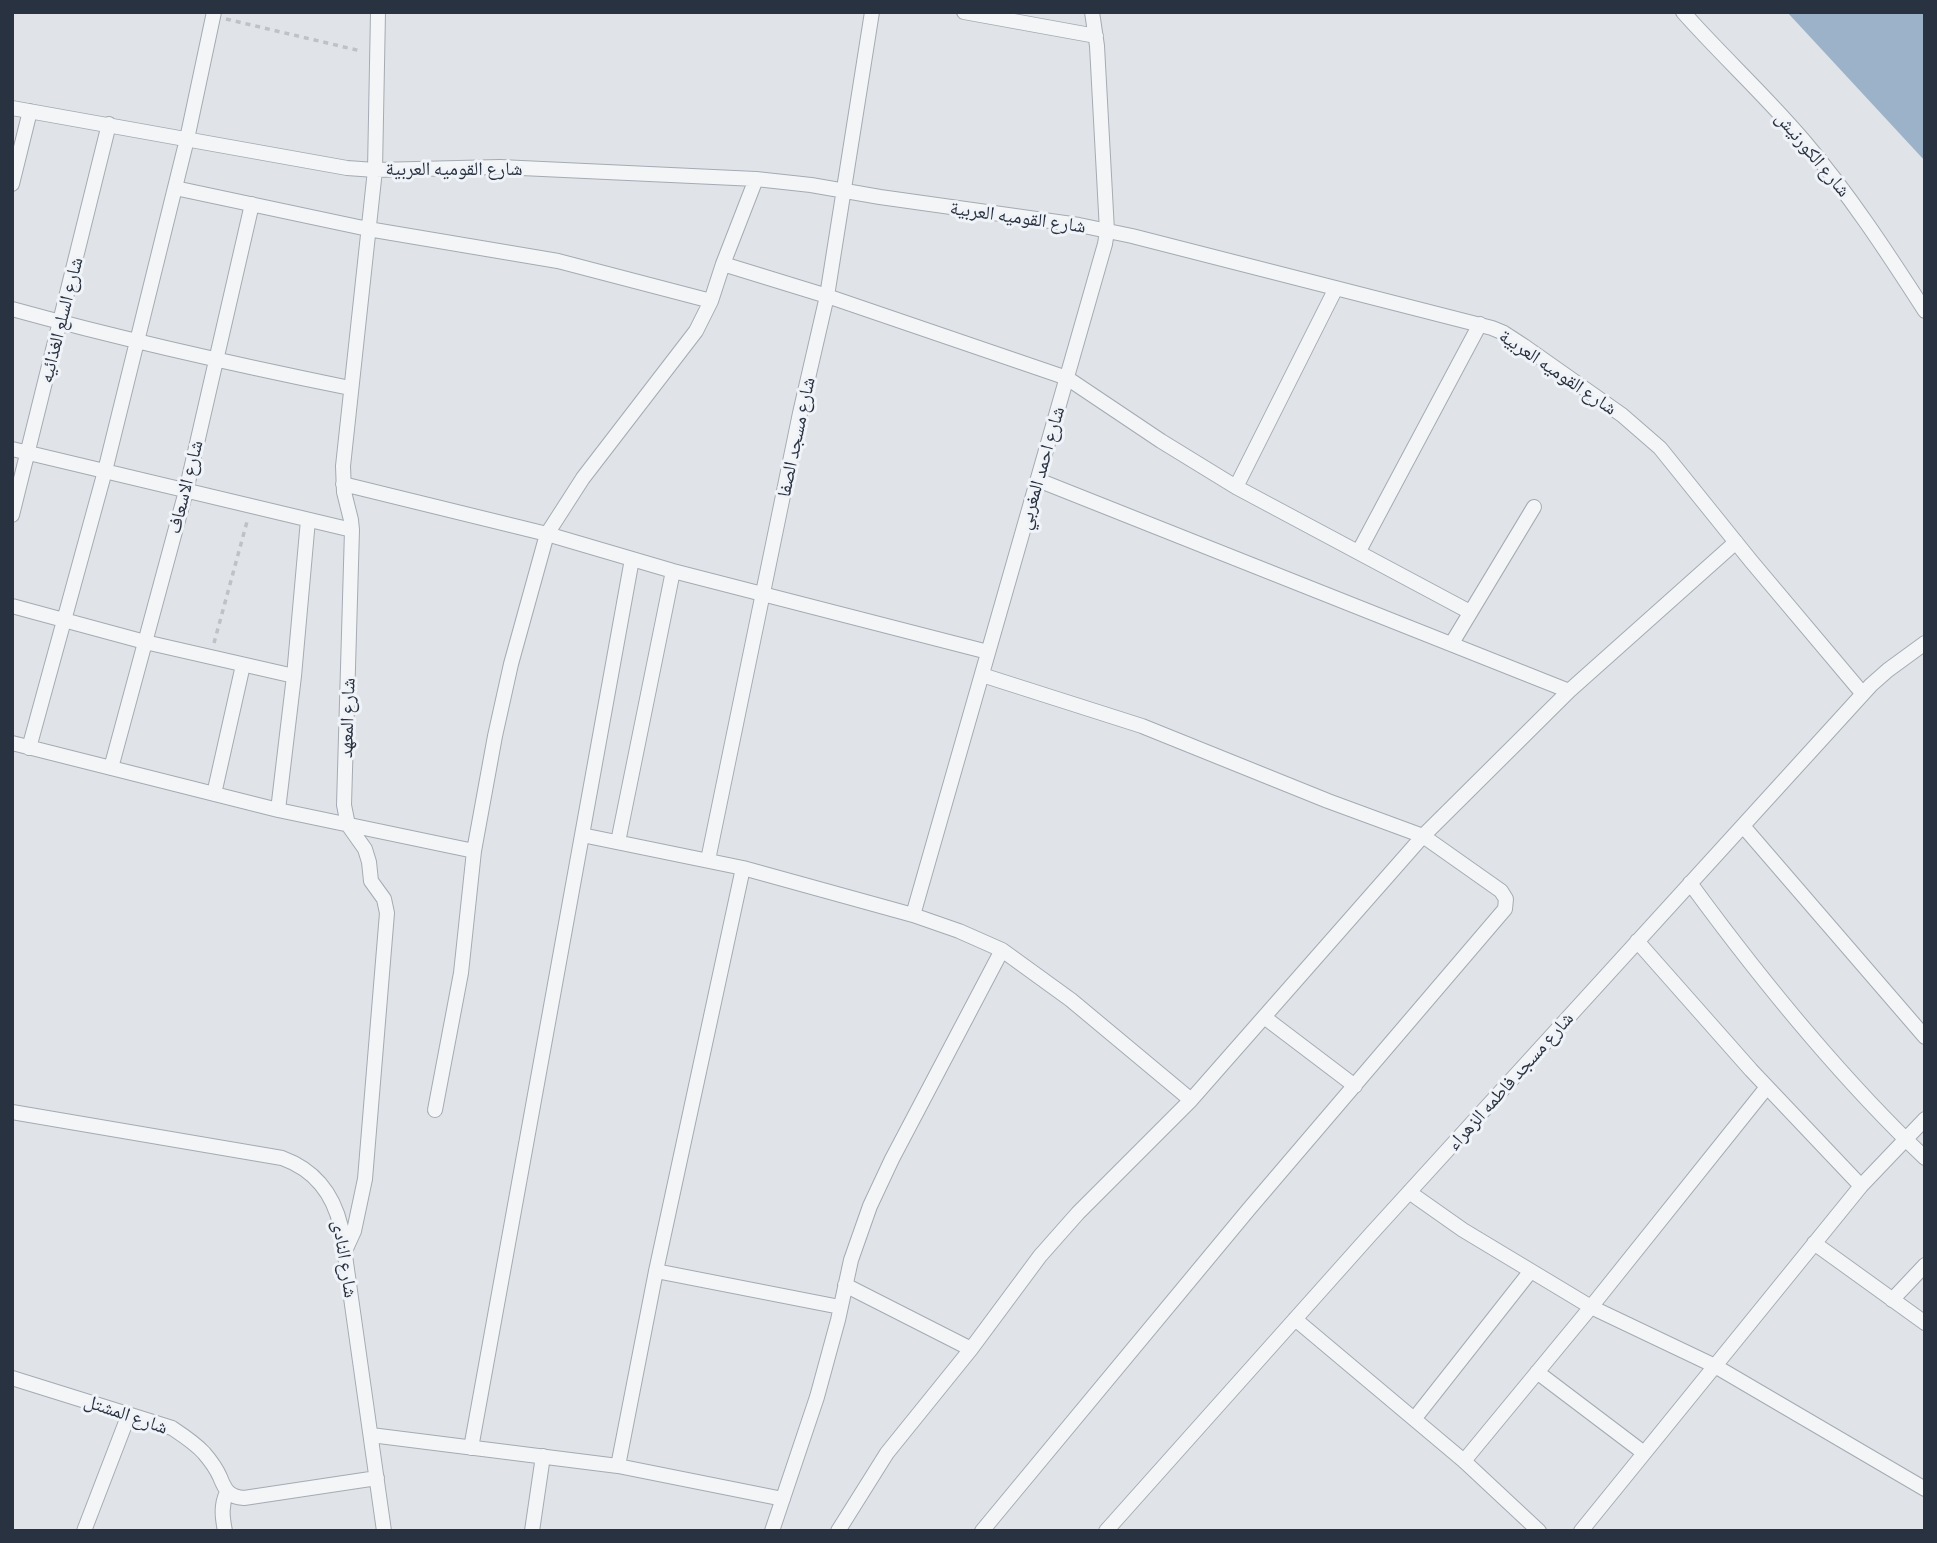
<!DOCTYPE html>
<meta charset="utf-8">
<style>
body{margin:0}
#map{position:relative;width:1937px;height:1543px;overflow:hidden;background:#e0e4e9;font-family:Commissioner,sans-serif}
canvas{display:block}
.frame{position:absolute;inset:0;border:14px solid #293241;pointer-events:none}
</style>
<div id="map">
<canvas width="1937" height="1543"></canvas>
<div class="frame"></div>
</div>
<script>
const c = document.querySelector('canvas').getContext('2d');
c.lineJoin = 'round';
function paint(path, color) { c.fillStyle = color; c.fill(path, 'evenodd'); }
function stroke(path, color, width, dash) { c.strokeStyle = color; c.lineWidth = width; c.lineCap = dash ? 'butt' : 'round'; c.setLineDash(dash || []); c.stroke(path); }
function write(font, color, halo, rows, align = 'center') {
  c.font = font + ' Commissioner,"Noto Naskh Arabic",sans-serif'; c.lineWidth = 6; c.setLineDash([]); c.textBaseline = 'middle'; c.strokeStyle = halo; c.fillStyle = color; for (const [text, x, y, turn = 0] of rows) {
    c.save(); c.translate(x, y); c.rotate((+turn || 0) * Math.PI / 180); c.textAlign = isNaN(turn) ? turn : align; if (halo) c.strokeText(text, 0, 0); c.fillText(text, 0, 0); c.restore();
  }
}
paint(new Path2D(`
 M1787,12H1925V161Z`), '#9cb2c9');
const street = new Path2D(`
 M964,12L1096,36
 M1683,12C1722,56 1766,96 1804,141C1849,194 1887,252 1925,311
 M12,108L347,168L375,170L500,167L756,179L811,185L880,197L1079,225L1132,236L1492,328L1504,333L1524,346L1622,415L1660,448L1751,561L1863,694
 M12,184L30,111
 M175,188L368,229L558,261L711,301
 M723,264L827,296L1067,378L1161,441L1236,487L1470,612
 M12,309C124,340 237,365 350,388
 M12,449L352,530
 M1038,480L1569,691
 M343,484L547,534L673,571L988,652
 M1236,487L1336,288
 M12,515L109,124
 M1359,551L1480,324
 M12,606L145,642L294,676
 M1452,643L1534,507
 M982,675L1142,726L1328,801L1423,836L1501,891L1506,899L1505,909L1249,1209L982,1531
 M12,743L278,810L474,851
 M29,748L105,471L187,139L214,12
 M111,768L186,491L252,204
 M214,794L243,665
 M278,810L294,676L308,520
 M1743,826L1925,1037
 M582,835L743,868L913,915L959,931L1002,950L1071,1000L1191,1100
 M618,842L673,571
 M708,860L800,413L827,296L872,12
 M1690,883C1761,980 1838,1075 1925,1158
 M913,915L1105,244L1107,231L1097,46L1092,12
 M1637,941L1751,1070L1861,1186
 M1264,1017L1355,1086
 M435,1110L461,973L474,851L495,736L511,664L547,534L583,478L696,331L711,301L723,264L756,179
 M12,1112L282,1158C315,1170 333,1193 341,1227L384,1531
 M1409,1192L1463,1230L1591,1307L1715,1366L1925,1489
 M1814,1243L1925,1323
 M344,1253L354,1231L365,1179L387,913L384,899L371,881L369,862L365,849L348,825L344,805L352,530L351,520L344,492L343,466L375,170L378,12
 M656,1271L840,1307
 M845,1285L971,1349
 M1892,1300L1925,1265
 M1295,1319L1464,1461L1539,1531
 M1537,1372L1644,1453
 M12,1378L172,1428C184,1436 195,1443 204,1453C210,1460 216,1468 220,1477C225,1490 229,1497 244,1498L377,1478
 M1415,1418L1530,1272
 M371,1435L618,1466L783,1499
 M471,1448L632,559
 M1464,1461L1591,1307L1767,1087
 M618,1466L656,1271L743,868
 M84,1531L129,1414
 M225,1531C222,1516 221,1505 227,1492
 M532,1531L543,1456
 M772,1531L817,1397L838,1320L851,1260L870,1206L892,1159L1002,950
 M838,1531L887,1453L971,1349L1040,1256L1078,1213L1191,1100L1423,836L1569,691L1736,542
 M1106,1531L1371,1234L1871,685L1888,670L1925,643
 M1581,1531L1861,1186L1925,1119`);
stroke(street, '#a5abb3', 16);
stroke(new Path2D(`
 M226,19L361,51
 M214,643L248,518`), '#bec2c8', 3.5, [5, 5]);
stroke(street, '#f3f5f7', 14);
write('19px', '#293241', '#f0f3f7', [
 ["شارع الكورنيش",1813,154,50],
 ["شارع القوميه العربية",454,169],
 ["شارع القوميه العربية",1018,217,8],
 ["شارع السلع الغذائيه",61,320,-76],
 ["شارع القوميه العربية",1558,372,34],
 ["شارع مسجد الصفا",796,437,-78],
 ["شارع احمد المغربي",1041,468,-74],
 ["شارع الاسعاف",185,487,-76],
 ["شارع المعهد",347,718,-88],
 ["شارع مسجد فاطمه الزهراء",1510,1081,-48],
 ["شارع النادى",345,1259,81],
 ["شارع المشتل",126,1414,19]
]);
</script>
